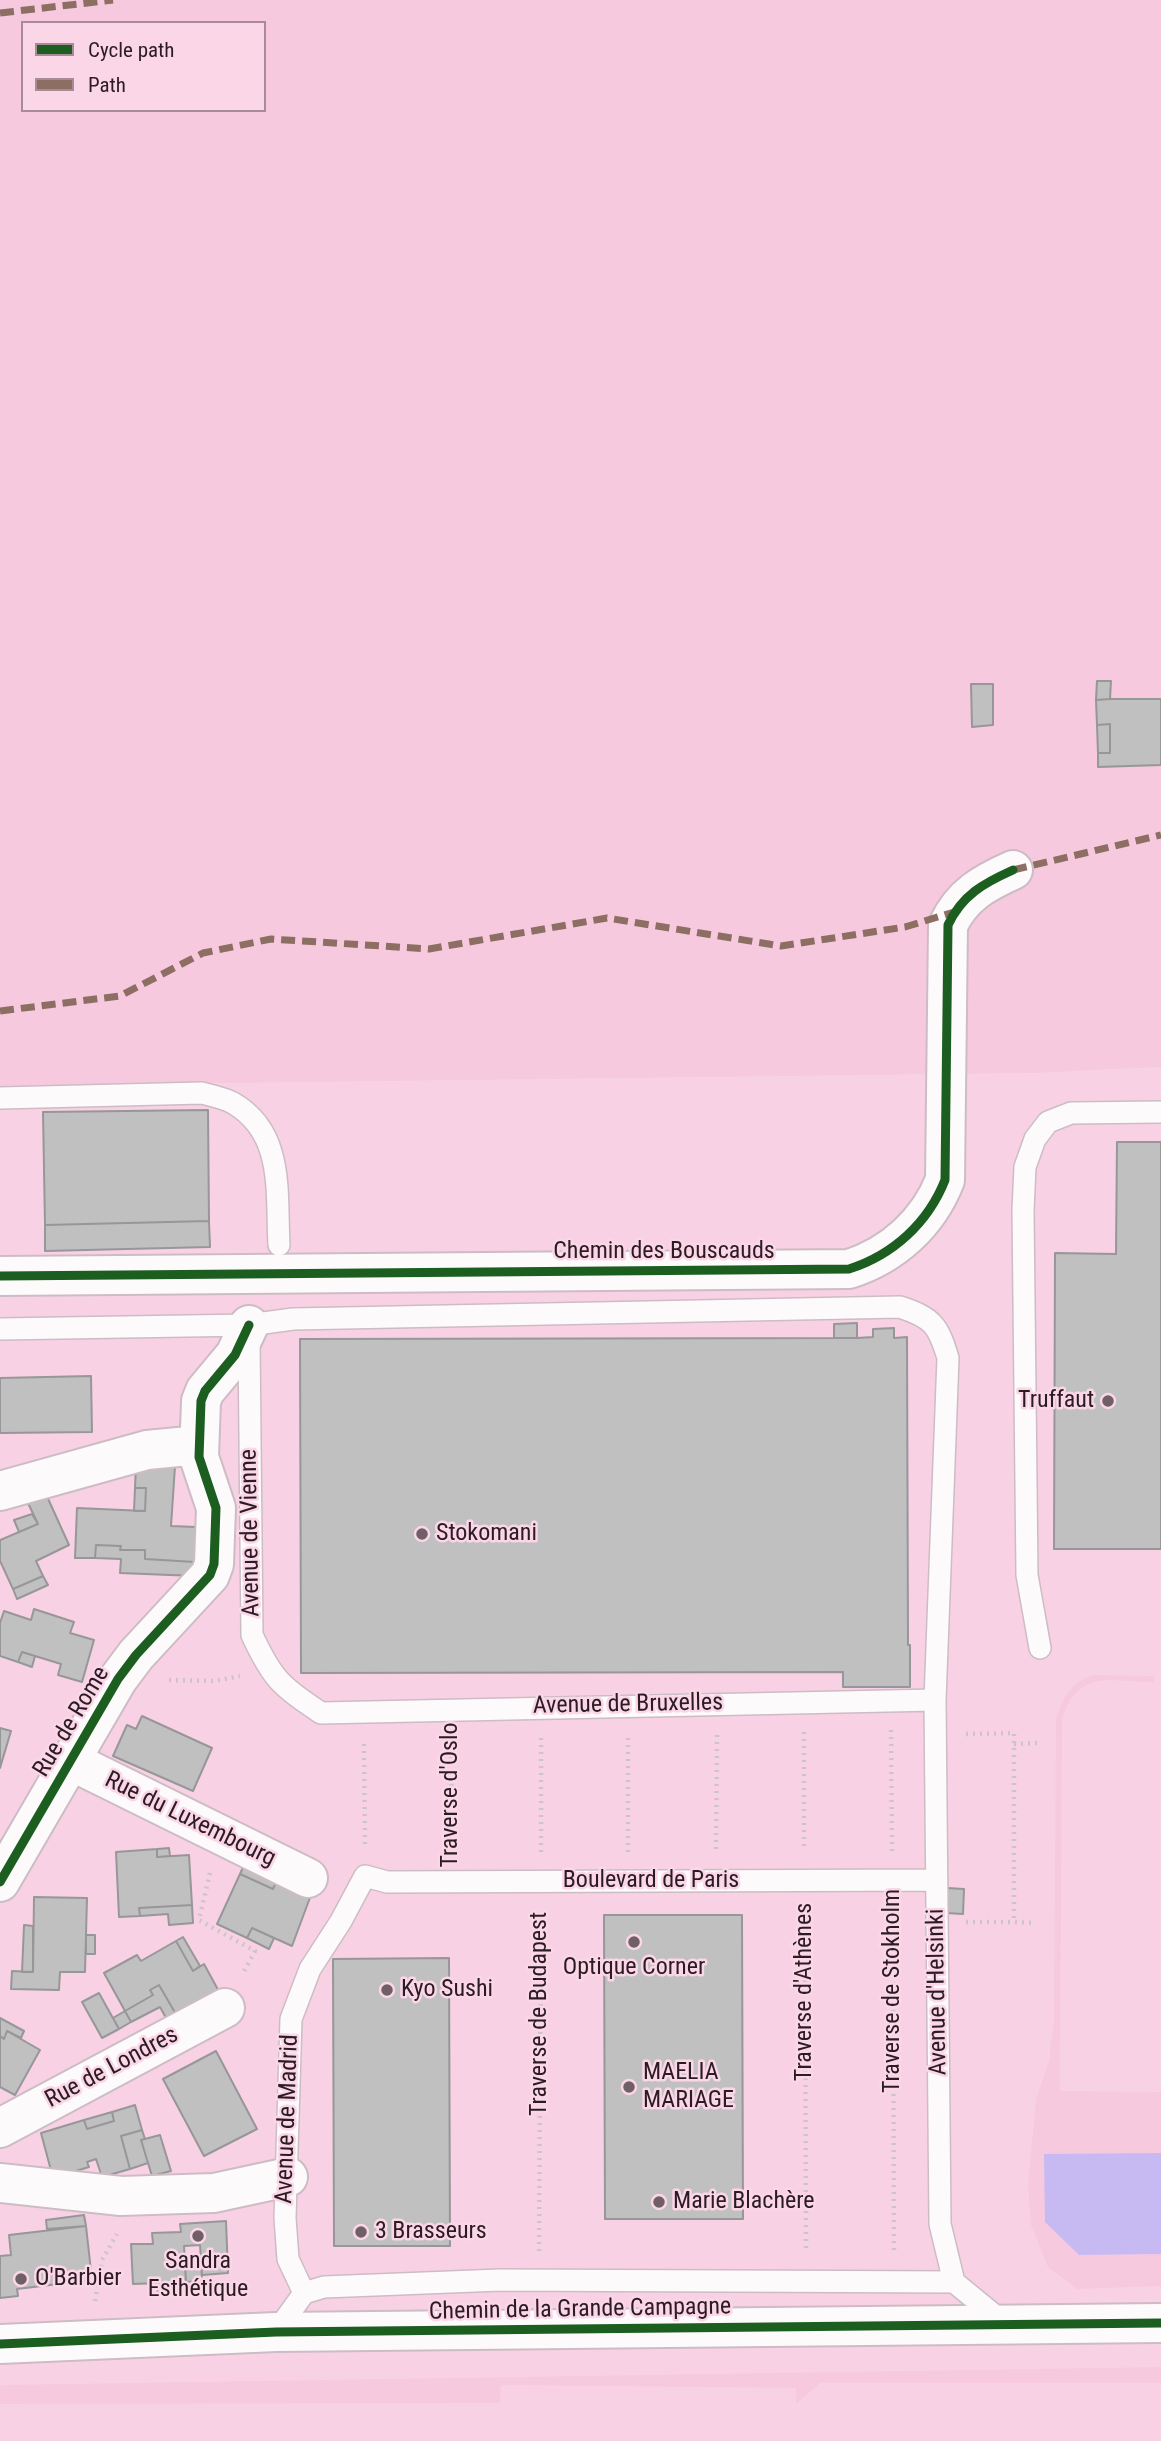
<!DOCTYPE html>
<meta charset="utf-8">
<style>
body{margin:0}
#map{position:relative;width:1161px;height:2441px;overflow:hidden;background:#f2dee7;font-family:"Roboto Condensed",sans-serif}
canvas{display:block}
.legend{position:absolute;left:21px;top:21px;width:245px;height:91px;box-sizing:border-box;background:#fad6e6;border:2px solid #a78b98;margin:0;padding:9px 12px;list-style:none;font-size:21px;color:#2b1b23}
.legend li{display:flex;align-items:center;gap:14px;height:35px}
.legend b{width:35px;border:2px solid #a78b98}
</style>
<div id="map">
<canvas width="1161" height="2441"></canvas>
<ul class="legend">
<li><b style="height:9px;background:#1b5e20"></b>Cycle path</li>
<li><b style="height:9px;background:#8d6e63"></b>Path</li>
</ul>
</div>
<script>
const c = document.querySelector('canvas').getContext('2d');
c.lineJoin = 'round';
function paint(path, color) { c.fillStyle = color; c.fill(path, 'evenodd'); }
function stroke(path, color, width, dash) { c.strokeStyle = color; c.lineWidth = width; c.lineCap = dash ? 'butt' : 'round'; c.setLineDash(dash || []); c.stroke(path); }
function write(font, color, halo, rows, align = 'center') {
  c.font = font + ' "Roboto Condensed",sans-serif'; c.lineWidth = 5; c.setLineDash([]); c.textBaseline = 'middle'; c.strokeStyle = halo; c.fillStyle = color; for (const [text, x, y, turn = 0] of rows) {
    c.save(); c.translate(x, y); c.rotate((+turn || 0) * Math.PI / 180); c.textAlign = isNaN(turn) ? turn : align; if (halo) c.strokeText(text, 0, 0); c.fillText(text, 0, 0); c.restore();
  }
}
paint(new Path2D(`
 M1161,1067V2441H0V1086L1039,1073Z`), '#f8d2e4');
paint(new Path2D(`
 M0,0H1161V1067L1039,1073L0,1086ZM23,23H264V110H23Z
 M1092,1675L1154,1676V1682C1108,1682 1079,1668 1062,1719L1060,2091L1161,2092V2286L1077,2289L1048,2267L1031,2225L1028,2185L1036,2099L1049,2061L1054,2020L1056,1719C1064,1696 1069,1685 1092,1675Z
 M1161,2367V2383H820L796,2404V2388L501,2385L500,2403L0,2404V2385Z`), '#f7c9de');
paint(new Path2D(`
 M1161,2153V2254L1079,2255L1045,2222L1044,2154Z`), '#c7baf2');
const building = new Path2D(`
 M1097,681H1111L1110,699L1096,700Z
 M971,684H993V725L972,727Z
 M1110,699H1161V765L1098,767V753H1110V724L1097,725L1096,700Z
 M1110,724V753H1098L1097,725Z
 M208,1110L209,1221L45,1225L43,1112Z
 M1117,1142H1161V1549H1054L1055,1253L1116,1254Z
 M209,1221L210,1247L45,1251V1225Z
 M857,1323V1338H834V1324Z
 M894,1328V1338L907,1337L908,1645H910V1687H843V1672L301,1673L300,1339L857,1338L873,1337V1329Z
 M91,1376L92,1432L0,1433V1378Z
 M136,1465L175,1466L171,1526L196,1527L195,1562L145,1559V1550H120L121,1546L96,1545L95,1558H75L77,1508L145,1511L146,1488H135Z
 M135,1488H146L145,1511H134Z
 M45,1492L69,1545L36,1561L43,1576L13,1589L0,1561V1540L38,1524L27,1501Z
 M32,1514L38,1524L19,1532L14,1520Z
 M96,1545L121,1546L120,1550H145V1559L195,1562V1576L120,1573L121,1559L95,1558Z
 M43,1576L48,1585L17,1599L13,1589Z
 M34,1609L74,1622L70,1633L94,1640L82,1682L58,1675L61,1664L22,1652L18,1662L0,1656V1623L4,1611L31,1620Z
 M22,1652L35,1656L32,1667L18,1662Z
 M142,1716L212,1748L193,1791L113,1756L127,1725L136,1729Z
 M0,1728L11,1731L0,1768Z
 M169,1848L170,1856L157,1857V1849Z
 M157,1849V1857L189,1855L192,1905L139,1908L140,1916L119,1917L116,1852Z
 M244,1865L277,1880L273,1889L240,1874Z
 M240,1874L273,1889L277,1880L311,1895L292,1946L252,1928L247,1938L217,1924Z
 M947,1888L964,1889L963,1914L946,1913Z
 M34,1897L87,1898L85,1972H60L59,1990L11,1989L12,1971L33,1972Z
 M192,1905L193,1923L169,1925L168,1914L140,1916L139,1908Z
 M604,1915H742L743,2219H605Z
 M24,1925L33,1926V1972H22Z
 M252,1928L274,1938L269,1949L247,1938Z
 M86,1935H95V1954H86Z
 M183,1937L200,1966L193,1971L176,1941Z
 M176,1941L193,1971L204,1964L222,1997L177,2016L159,1985L150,1990L153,1995L125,2011L104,1973L137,1955L141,1961Z
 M449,1958L450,2246H334L333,1959Z
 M159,1985L177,2016L171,2027L160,2007L131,2022L125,2011L153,1995L150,1990Z
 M99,1993L119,2029L102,2038L82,2002Z
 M125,2011L131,2022L119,2029L113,2018Z
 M0,2018L24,2031L21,2038L7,2031L4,2039L0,2036Z
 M7,2031L40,2050L15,2095L0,2087V2036L4,2039Z
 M216,2051L257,2129L204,2156L163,2079Z
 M135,2105L142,2130L121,2136L130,2169L102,2177L96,2159L87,2162L89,2167L53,2178L41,2133L84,2120L87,2129L114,2121L112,2112Z
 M112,2112L114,2121L87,2129L84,2120Z
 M142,2130L145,2139L141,2140L148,2163L130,2169L121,2136Z
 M160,2135L171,2171L152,2176L141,2140Z
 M84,2215L86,2226L47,2229L46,2220Z
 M226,2221L228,2273L202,2275L200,2245L184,2246L186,2282L133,2284L131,2244H153L152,2233L181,2232L180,2224Z
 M86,2226L92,2280L17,2289L18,2296L0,2298V2256L11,2255L9,2235Z
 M201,2261L202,2281L186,2282L185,2262Z
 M186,2282L187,2293L158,2295L157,2284Z`);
paint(building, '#c0c0c0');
stroke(building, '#979698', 2);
const lane = new Path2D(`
 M0,1098L202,1093C212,1096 224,1098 233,1103C285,1133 276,1193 279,1245
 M0,1329L249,1325L293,1319L900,1307C933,1318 938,1325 948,1358L935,1700L940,2224L954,2282
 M249,1340L252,1635C273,1680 280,1685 321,1713L935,1700
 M1040,1648L1027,1575L1023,1210L1025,1167L1035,1139L1048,1122L1071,1113L1161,1112
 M304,2293L288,2259L285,2218L291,2019L310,1969L341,1921L365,1876L387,1882L937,1880
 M276,2332L304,2293L324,2287L500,2280L954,2282L1004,2323`);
const street = new Path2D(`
 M0,1276L849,1269C893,1255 928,1223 945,1180L948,925C962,895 984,883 1013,870
 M0,1491L147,1450L199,1445
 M71,1761L308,1878
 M0,1882L118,1679L136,1655L210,1575L214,1564L216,1508L199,1457L201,1401L205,1391L235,1355L249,1325
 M0,2128L225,2008
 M0,2183L121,2196L214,2193L288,2177
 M0,2344L276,2332L1161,2323`);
stroke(lane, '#cdbcc4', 24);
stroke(street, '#cdbcc4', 42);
stroke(new Path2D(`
 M169,1680L214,1681L240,1676
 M891,1730L892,1851
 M804,1732V1849
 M966,1734L1014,1733V1922L1035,1923
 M451,1742L452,1853
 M364,1744L365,1847
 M1014,1744L1038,1743
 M716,1849L717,1735
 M541,1852V1738
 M628,1852V1738
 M210,1873L199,1920L255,1951L243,1973
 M805,1910L806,2251
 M893,1912L894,2250
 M966,1922H1014
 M539,2251L541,1913
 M95,2301L102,2260L117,2234`), '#ccc4c9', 4.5, [2, 5]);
stroke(lane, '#fdfafb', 21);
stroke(street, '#fdfafb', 38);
stroke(new Path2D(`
 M0,13L113,0
 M1013,870L1161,835
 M0,1011L120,996L203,953L271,939L429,949L607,918L781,946L905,927L954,912`), '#8d6e63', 7, [14, 7]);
stroke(new Path2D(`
 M0,1276L849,1269C893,1255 928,1223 945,1180L948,925C962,895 984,883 1013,870
 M0,1882L118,1679L136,1655L210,1575L214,1564L216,1508L199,1457L201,1401L205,1391L235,1355L249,1325
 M0,2344L276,2332L1161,2323`), '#1b5e20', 9);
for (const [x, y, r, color] of [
 [1108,1401,7,"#715f68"],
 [422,1534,7,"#715f68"],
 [634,1942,7,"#715f68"],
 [387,1990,7,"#715f68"],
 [629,2087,7,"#715f68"],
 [659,2202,7,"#715f68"],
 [361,2232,7,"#715f68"],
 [198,2236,7,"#715f68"],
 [21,2279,7,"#715f68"]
]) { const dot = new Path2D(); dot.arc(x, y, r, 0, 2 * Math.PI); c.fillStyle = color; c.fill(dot); stroke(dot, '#fad6e6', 2.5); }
write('24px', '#2b1b23', '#fad6e6', [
 ["Chemin des Bouscauds",664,1252],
 ["Avenue de Vienne",251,1533,-91],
 ["Avenue de Bruxelles",628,1705,-1],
 ["Rue de Rome",72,1722,-59],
 ["Traverse d'Oslo",451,1795,-90],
 ["Rue du Luxembourg",190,1820,26],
 ["Boulevard de Paris",651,1881],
 ["Traverse de Stokholm",893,1991,-90],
 ["Traverse d'Athènes",805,1992,-90],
 ["Avenue d'Helsinki",938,1992,-91],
 ["Traverse de Budapest",540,2014,-90],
 ["Rue de Londres",112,2068,-28],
 ["Avenue de Madrid",288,2119,-88],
 ["Chemin de la Grande Campagne",580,2310,-1]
]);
write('24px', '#2b1b23', '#fad6e6', [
 ["Truffaut",1094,1401,"right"],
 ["Stokomani",436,1534],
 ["Optique Corner",634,1968,"center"],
 ["Kyo Sushi",401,1990],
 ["MAELIA",643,2073],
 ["MARIAGE",643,2101],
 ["Marie Blachère",673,2202],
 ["3 Brasseurs",375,2232],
 ["Sandra",198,2262,"center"],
 ["Esthétique",198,2290,"center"],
 ["O'Barbier",35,2279]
], 'left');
</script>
